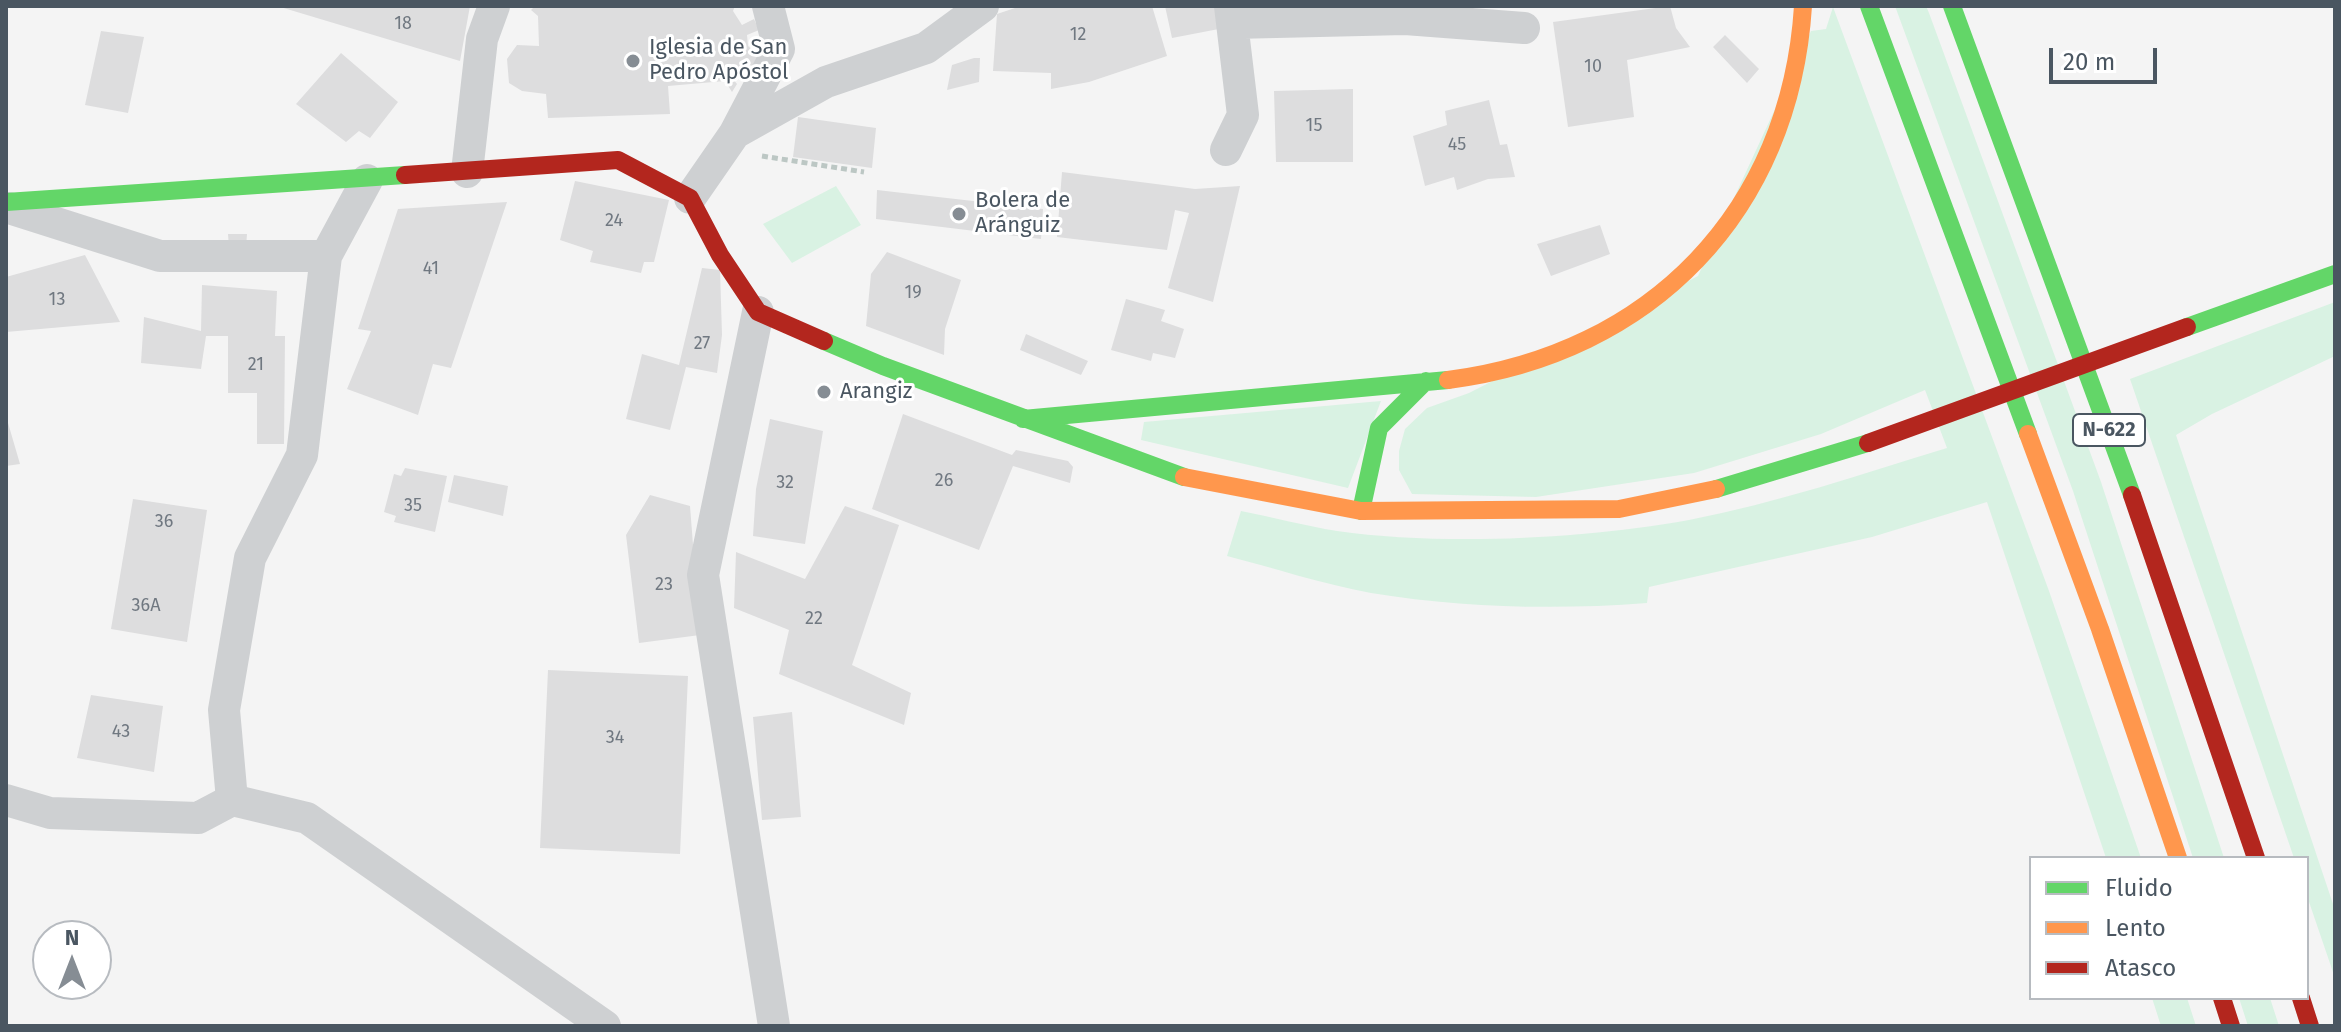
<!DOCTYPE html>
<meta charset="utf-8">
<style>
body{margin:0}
#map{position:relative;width:2341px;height:1032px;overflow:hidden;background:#f4f4f4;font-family:"Fira Sans",sans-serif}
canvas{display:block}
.frame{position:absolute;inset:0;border:8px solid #4a5661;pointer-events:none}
.legend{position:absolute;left:2029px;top:856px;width:280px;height:144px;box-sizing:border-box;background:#fff;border:2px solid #b7bbc0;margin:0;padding:10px 14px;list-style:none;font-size:24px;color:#4a5661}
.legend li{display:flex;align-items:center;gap:16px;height:40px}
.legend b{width:40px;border:2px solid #b7bbc0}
.north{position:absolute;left:32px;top:920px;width:80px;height:80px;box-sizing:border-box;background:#fff;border:2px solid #b7bbc0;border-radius:50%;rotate:0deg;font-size:22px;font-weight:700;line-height:32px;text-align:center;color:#4a5661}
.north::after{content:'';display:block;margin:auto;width:28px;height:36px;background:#868d94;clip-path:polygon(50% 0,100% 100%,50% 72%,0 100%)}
.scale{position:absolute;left:2049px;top:48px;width:108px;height:36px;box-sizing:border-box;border:4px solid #4a5661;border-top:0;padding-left:10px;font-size:24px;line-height:28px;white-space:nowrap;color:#4a5661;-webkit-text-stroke:6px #fff;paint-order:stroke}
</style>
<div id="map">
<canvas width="2341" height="1032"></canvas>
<div class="frame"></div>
<ul class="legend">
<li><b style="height:10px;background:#63d668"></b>Fluido</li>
<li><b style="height:10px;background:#ff974d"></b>Lento</li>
<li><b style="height:10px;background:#b3261e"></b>Atasco</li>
</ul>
<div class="north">N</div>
<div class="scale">20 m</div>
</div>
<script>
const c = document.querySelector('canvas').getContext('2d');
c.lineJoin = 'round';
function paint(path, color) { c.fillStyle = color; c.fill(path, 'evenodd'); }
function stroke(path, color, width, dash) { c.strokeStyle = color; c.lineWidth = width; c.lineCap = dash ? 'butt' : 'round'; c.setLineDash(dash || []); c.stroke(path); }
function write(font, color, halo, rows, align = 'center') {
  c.font = font + ' "Fira Sans",sans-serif'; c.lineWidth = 6; c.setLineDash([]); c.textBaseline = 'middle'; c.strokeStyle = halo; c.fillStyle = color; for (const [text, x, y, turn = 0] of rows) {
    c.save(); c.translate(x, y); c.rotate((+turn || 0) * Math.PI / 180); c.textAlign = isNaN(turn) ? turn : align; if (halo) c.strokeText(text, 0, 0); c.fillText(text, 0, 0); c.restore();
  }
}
paint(new Path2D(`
 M1895,6H1926L1929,13L2101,482L2224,858H2193L2073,491Z
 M1833,7L2049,591L2141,858H2106L1987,502L1872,537L1649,587L1647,603C1556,610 1462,608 1371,593C1322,584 1274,568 1227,556L1241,511C1273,517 1305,526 1337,531C1444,546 1583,539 1689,520C1777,503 1862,474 1947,448L1925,390L1821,434L1694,473L1536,497L1412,494L1399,470V451L1405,429L1427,408L1469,393L1698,276L1811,31L1826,29Z
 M836,186L861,225L792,263L763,224Z
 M2335,302V356L2212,414L2176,435L2335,910V978L2307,896V858H2294L2130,379Z
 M1381,401L1348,488L1141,440L1144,422Z
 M2152,998H2187L2196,1026H2161Z
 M2239,998H2270L2279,1026H2248Z`), '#d9f2e3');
paint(new Path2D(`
 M277,6H470L460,61Z
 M535,6H735L733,11L742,25L754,19L759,30L747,35L748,46L760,57L758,68L742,62L733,79L737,84L732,92L725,81L668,86L670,114L548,118L546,94L522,91L509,83L507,59L517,45L539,46L538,16L531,10Z
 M1021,6H1152L1167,56L1089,82L1051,89V73L993,71L997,14Z
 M1165,6H1219L1224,28L1172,38Z
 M1670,6L1676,28L1690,47L1627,60L1634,117L1568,127L1553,22Z
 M101,31L144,37L128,113L85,105Z
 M1725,35L1759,69L1747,83L1713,47Z
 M341,53L398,102L370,138L359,131L346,142L296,104Z
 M974,58H980L979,82L947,90L952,65Z
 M1353,89V162H1276L1274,91Z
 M1489,100L1500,145L1507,144L1515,177L1488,179L1457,190L1454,177L1425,186L1413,136L1447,125L1445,111Z
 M798,117L876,128L872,168L793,157Z
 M1062,172L1195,189L1240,186L1213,302L1168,288L1189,213L1175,210L1167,250L1057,237Z
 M575,181L669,200L654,262H644L641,273L590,262L593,251L560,240Z
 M877,190L1043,209L1041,239L876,219Z
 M507,202L451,368L433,364L418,415L347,389L371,331L358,329L398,209Z
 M1600,225L1610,254L1551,276L1537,244Z
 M228,234H247L246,247H229Z
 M887,252L961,280L945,329L944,355L866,326L871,274Z
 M85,255L120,322L6,332V277Z
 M702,268L720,270L722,335L717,373L686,367L670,430L626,419L642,354L679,365Z
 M202,285L277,291L275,336H285L284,444H257V393H228V336H206L201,369L141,363L144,317L201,331Z
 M1126,299L1165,310L1161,321L1184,329L1175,358L1153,353L1151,361L1111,350Z
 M1026,334L1088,361L1081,375L1020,350Z
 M903,414L1012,455L1016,450L1068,461L1073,467L1070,483L1013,466L979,550L872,509Z
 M6,416L20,464L6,466Z
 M770,419L823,431L805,544L753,536L756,489Z
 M405,468L447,476L435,532L394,522L396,516L384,512L394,474L401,476Z
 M454,475L508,486L503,516L448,502Z
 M650,495L690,506L700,635L639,643L626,535Z
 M133,499L207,510L187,642L111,629Z
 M845,506L899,525L852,665L911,693L904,725L779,674L789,630L734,608L736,552L805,579Z
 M548,670L688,676L680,854L540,848Z
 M91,695L163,706L154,772L77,758Z
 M792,712L801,817L762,820L753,717Z`), '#ddddde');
stroke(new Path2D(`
 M762,156L864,172`), '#bcc7c4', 5, [6, 4]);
stroke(new Path2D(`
 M1233,23L1405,19L1524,28
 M735,133L826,82L926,48L983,6
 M1226,150L1243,115L1230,6
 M467,172L482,39L494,6
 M690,198L735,133L779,49L768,6
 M9,208L160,256H326L367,180
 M758,312L703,575L774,1026
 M6,800L50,813L198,818L232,800L307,818L605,1026
 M232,800L224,710L250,558L302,455L326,256`), '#ced0d2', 32);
stroke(new Path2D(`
 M1869,6L2028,434
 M1952,6L2132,495
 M6,202L405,175
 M2187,327L2335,274
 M824,341L883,366L1184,477
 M1023,419L1448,380
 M1716,489L1868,443
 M1361,511L1379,428L1426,381`), '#63d668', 18);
stroke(new Path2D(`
 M1448,380C1651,354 1790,211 1803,6
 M2028,434L2100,629L2178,858
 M1184,477L1361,511L1619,509L1716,489`), '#ff974d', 18);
stroke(new Path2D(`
 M405,175L618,160L690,198L720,255L758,312L824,341
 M2132,495L2256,858
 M2222,998L2231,1026
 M2301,998L2310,1026`), '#b3261e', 18);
stroke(new Path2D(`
 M1868,443L2187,327`), '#b3261e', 18);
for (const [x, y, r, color] of [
 [633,61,8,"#868d94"],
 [959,214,8,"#868d94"],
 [824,392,8,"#868d94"]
]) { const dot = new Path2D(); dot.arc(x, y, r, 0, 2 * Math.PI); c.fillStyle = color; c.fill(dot); stroke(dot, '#fff', 3); }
write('18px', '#707881', null, [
 ["18",403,24],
 ["12",1078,35],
 ["10",1593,67],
 ["15",1314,126],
 ["45",1457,145],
 ["24",614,221],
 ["41",431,269],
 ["19",913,293],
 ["13",57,300],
 ["27",702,344],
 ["21",256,365],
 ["26",944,481],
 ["32",785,483],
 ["35",413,506],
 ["36",164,522],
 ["23",664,585],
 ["36A",146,606],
 ["22",814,619],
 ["43",121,732],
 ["34",615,738]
]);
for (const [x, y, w] of [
 [2109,430,72]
]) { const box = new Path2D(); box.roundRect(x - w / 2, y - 16, w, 32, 6); c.fillStyle = '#fff'; c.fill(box); stroke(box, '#4a5661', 2); }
write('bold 20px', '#4a5661', null, [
 ["N-622",2109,430]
]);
write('22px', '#4a5661', '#fff', [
 ["Iglesia de San",649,48],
 ["Pedro Apóstol",649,73],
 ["Bolera de",975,201],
 ["Aránguiz",975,226],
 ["Arangiz",840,392]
], 'left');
</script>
